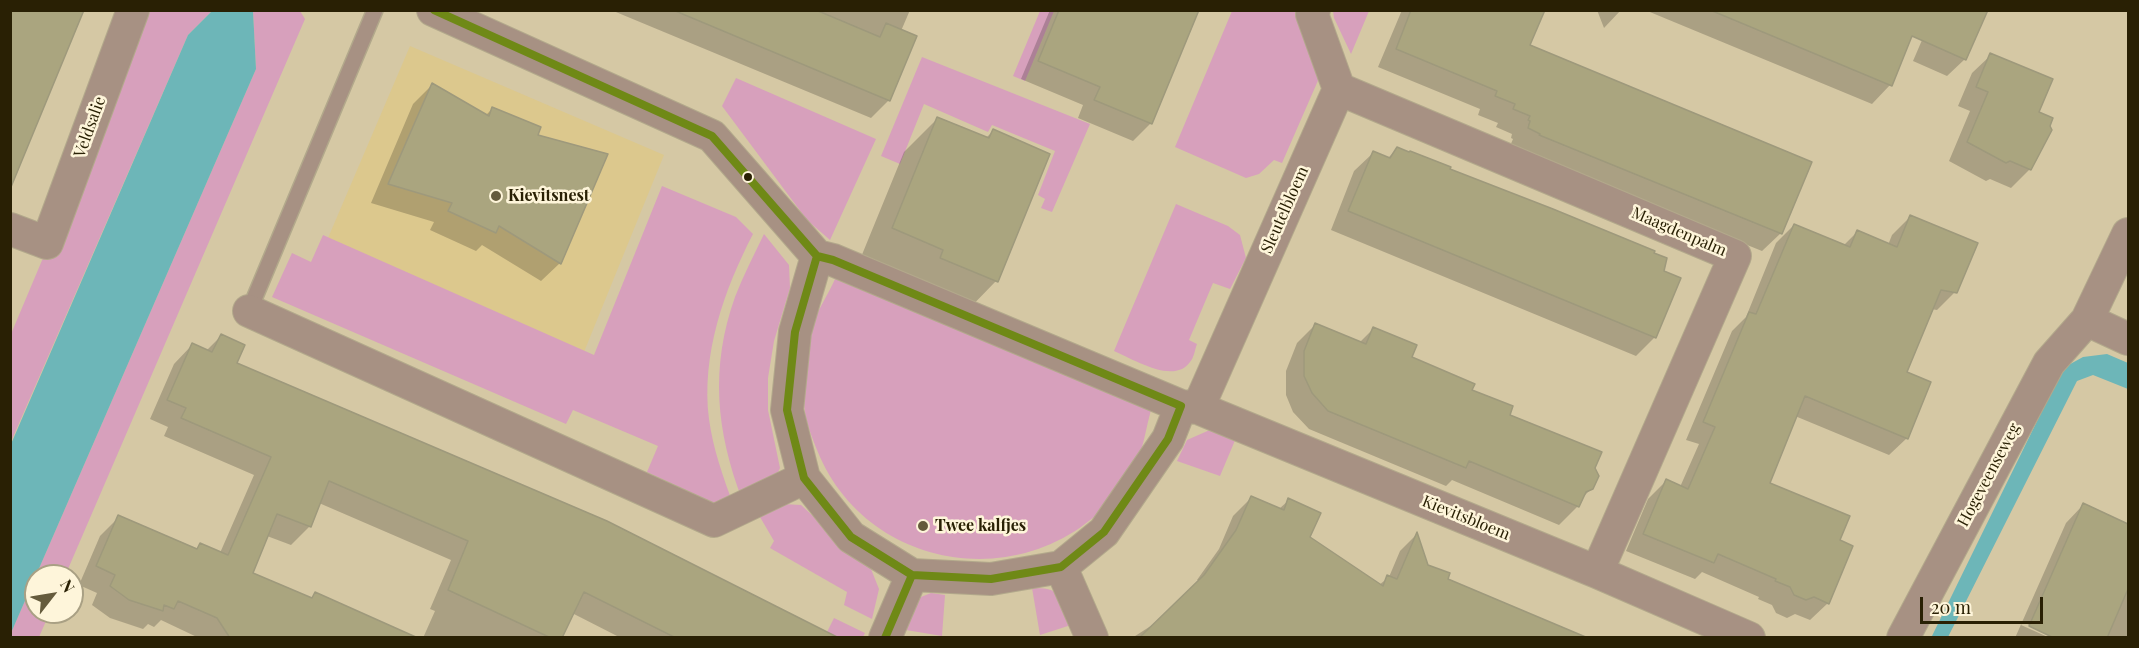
<!DOCTYPE html>
<style>
body{margin:0}
#map{position:relative;width:2139px;height:648px;overflow:hidden;background:#d5c8a4;font-family:"Playfair Display",serif}
canvas{display:block}
.frame{position:absolute;inset:0;border:12px solid #292004;pointer-events:none}
.north{position:absolute;left:24px;top:564px;width:60px;height:60px;box-sizing:border-box;background:#fef5da;border:2px solid #a9a084;border-radius:50%;rotate:59deg;font-size:16px;font-weight:700;line-height:24px;text-align:center;color:#292004}
.north::after{content:'';display:block;margin:auto;width:21px;height:27px;background:#655b3c;clip-path:polygon(50% 0,100% 100%,50% 72%,0 100%)}
.scale{position:absolute;left:1920px;top:597px;width:123px;height:27px;box-sizing:border-box;border:3px solid #292004;border-top:0;padding-left:8px;font-size:18px;line-height:21px;white-space:nowrap;color:#292004;-webkit-text-stroke:4px #fef5da;paint-order:stroke}
</style>
<div id="map">
<canvas width="2139" height="648"></canvas>
<div class="frame"></div>
<div class="north">N</div>
<div class="scale">20 m</div>
</div>
<script>
const c = document.querySelector('canvas').getContext('2d');
c.lineJoin = 'round';
function paint(path, color) { c.fillStyle = color; c.fill(path, 'evenodd'); }
function stroke(path, color, width, dash) { c.strokeStyle = color; c.lineWidth = width; c.lineCap = dash ? 'butt' : 'round'; c.setLineDash(dash || []); c.stroke(path); }
function write(font, color, halo, rows, align = 'center') {
  c.font = font + ' "Playfair Display",serif'; c.lineWidth = 5; c.setLineDash([]); c.textBaseline = 'middle'; c.strokeStyle = halo; c.fillStyle = color; for (const [text, x, y, turn = 0] of rows) {
    c.save(); c.translate(x, y); c.rotate((+turn || 0) * Math.PI / 180); c.textAlign = isNaN(turn) ? turn : align; if (halo) c.strokeText(text, 0, 0); c.fillText(text, 0, 0); c.restore();
  }
}
paint(new Path2D(`
 M410,46L664,155L584,352L328,238Z`), '#dcc88d');
paint(new Path2D(`
 M147,11H212L188,35L10,444L11,334Z
 M253,11H300L305,19L65,576H36V612H50L39,637L11,638V633L256,69Z
 M1040,11H1054L1025,81L1013,76Z
 M1232,11H1295L1320,76L1282,163L1274,160L1259,174L1246,178L1175,147Z
 M1333,11H1369L1351,54L1334,18Z
 M922,57L1090,124L1052,212L1041,208L1045,199L1038,195L1055,151L992,125L988,132L924,104L900,164L881,156Z
 M736,78L876,139L830,240L807,220L722,106Z
 M662,186L736,217L753,234C724,290 701,355 709,419C713,449 723,476 733,504L718,505L647,472L658,446L573,410L566,424L272,297L292,253L311,262L323,235L594,355Z
 M1176,204L1228,226L1240,235L1246,258L1230,289L1213,283L1189,340L1197,344C1195,349 1194,358 1190,362C1174,385 1133,359 1114,351Z
 M764,234L789,265L790,288L774,341L768,378V410L780,468L773,483L742,499C716,431 710,367 735,297C743,276 754,255 764,234Z
 M835,279L1151,410C1146,428 1143,450 1135,467C1124,491 1102,512 1081,527C992,589 865,558 820,457C813,440 804,420 804,401C804,392 805,382 806,373C808,359 807,342 811,328C817,311 828,295 835,279Z
 M1212,429L1236,438L1220,476L1177,461L1187,440Z
 M783,504L801,505L871,569L879,589L872,619L844,605L847,592L770,548L774,541L760,517Z
 M1032,588C1063,587 1062,599 1071,625L1040,635Z
 M931,593L945,595L942,636L906,630L916,599Z
 M834,618L865,633L863,637L824,638Z`), '#d7a0bc');
paint(new Path2D(`
 M212,11H253L256,69L11,633V444L188,35Z
 M2107,354L2128,363V389L2093,375L2077,381L1948,637L1931,638L2063,368L2083,357Z`), '#6db6b8');
paint(new Path2D(`
 M611,10H910L901,31L889,100L871,118Z
 M1050,10H1198L1151,123L1133,141L1078,118L1083,105L1021,79Z
 M1402,10H1544L1529,47L1781,233L1762,251L1522,154L1510,146L1513,139L1511,138L1512,134L1496,127L1498,123L1478,115L1480,109L1378,67Z
 M1597,10H1621L1604,28Z
 M1645,10H1909L1919,15L1890,85L1872,104Z
 M1935,10H1986L1965,59L1947,76L1913,61Z
 M1991,55L2037,113L2030,169L2011,188L1990,179L1986,181L1949,161L1970,111L1958,106L1972,73Z
 M432,85L485,116L492,109L536,136L560,263L541,281L482,245L476,251L430,230L434,222L371,203L413,104Z
 M938,118L986,138L993,131L996,281L963,315L859,262L904,152Z
 M1397,149L1449,170L1655,337L1636,356L1331,230L1354,171L1373,153L1387,159Z
 M1910,217L1955,292L1937,310L1931,309L1905,372L1907,438L1889,455L1795,416L1768,483L1838,541L1828,603L1810,620L1795,614L1787,618L1776,613L1772,605L1758,599L1759,597L1702,572L1695,579L1626,551L1648,499L1666,481L1680,487L1699,444L1686,440L1732,331L1746,317L1776,243L1794,225L1843,246L1857,232L1888,245L1892,235Z
 M1316,324L1359,343L1373,329L1410,358L1470,390L1593,468L1592,488L1581,499L1578,506L1559,525L1452,480L1446,486L1309,429L1293,412L1286,395V371L1297,343Z
 M221,336L235,363L788,638H621L572,613L560,638H423L435,611L430,609L451,560L319,503L309,527L291,545L267,536L251,574L310,599L315,593L399,638H199L161,620L154,627L148,624L143,629L110,618L92,605L97,593L79,585L100,536L119,517L195,550L201,544L220,553L254,475L164,436L168,427L150,419L174,364L192,345L206,351Z
 M1251,498L1279,509L1289,500L1308,538L1379,585L1389,577L1400,551L1417,534L1427,566L1279,638H1132L1157,622L1201,582L1197,580L1219,549L1233,516Z
 M2083,505L2128,525V638H2057L2023,622L2021,625L2050,638H2015L2066,523Z`), '#0003');
const building = new Path2D(`
 M10,10H84L11,187L10,186Z
 M673,10H816L880,37L886,23L917,36L890,101Z
 M1059,10H1199L1152,124L1094,100L1100,87L1038,61Z
 M1411,10H1545L1530,45L1812,162L1782,234L1539,135L1540,134L1528,128L1530,121L1528,120L1530,116L1513,109L1515,104L1495,96L1497,91L1396,49Z
 M1710,10L1943,11L1988,10L1966,60L1912,36L1892,86Z
 M1990,53L2053,79L2039,112L2053,118L2050,126L2052,130L2031,170L2010,161L2006,163L1967,142L1988,92L1976,87Z
 M432,83L489,116L492,107L541,127L538,135L608,154L561,264L499,226L496,233L448,211L452,203L388,184Z
 M937,117L989,138L993,129L1050,154L998,282L940,258L943,250L892,228Z
 M1397,147L1409,152L1410,151L1451,167L1450,169L1553,209L1655,251L1654,253L1667,258L1664,271L1681,278L1656,338L1348,211L1373,151L1390,158Z
 M1910,215L1978,243L1957,293L1941,290L1907,372L1931,382L1908,439L1805,396L1770,483L1850,516L1840,540L1853,546L1829,604L1814,597L1806,600L1794,595L1790,587L1775,581L1776,579L1718,554L1714,563L1643,534L1666,479L1688,489L1715,427L1703,422L1749,312L1756,314L1794,224L1850,247L1857,230L1897,247Z
 M1315,323L1366,344L1373,327L1417,345L1412,357L1475,384L1472,390L1513,406L1510,415L1602,452L1595,468L1599,476L1593,489L1586,492L1579,507L1469,461L1466,468L1328,411L1312,393L1304,376V351Z
 M221,334L245,345L237,363L607,521L839,638H676L584,592L562,638H551L448,590L468,541L329,481L311,527L277,514L253,573L312,598L315,592L418,638H230L217,618L178,601L174,609L164,605L163,611L129,600L110,586L115,575L96,566L118,515L197,549L200,543L228,555L271,457L181,418L186,408L167,400L192,343L212,352Z
 M1251,496L1284,510L1288,498L1321,513L1310,537L1383,586L1387,575L1397,579L1417,532L1428,565L1450,573L1448,579L1588,638H1139L1204,575L1236,530Z
 M2083,503L2128,524V589L2107,638H2054L2029,626Z`);
paint(building, '#aaa57f');
stroke(building, '#9e997c', 1.5);
const lane = new Path2D(`
 M249,311L375,10`);
const street = new Path2D(`
 M433,10L712,136L817,256L833,260L1181,406L1198,408L1597,572L1749,638
 M1339,89L1735,256L1597,572
 M10,229L47,243L133,10
 M817,256L795,332L787,410L804,478L851,537L912,575L991,579L1061,567L1104,532L1168,439L1181,406
 M249,311L714,521L804,478
 M2087,320L2128,339
 M1198,408L1339,89L1312,14L1314,10
 M1061,567L1092,638
 M885,638L912,575
 M1903,638L2049,363L2087,320L2128,234`);
stroke(lane, '#b2a88b', 18);
stroke(street, '#b2a88b', 34);
stroke(lane, '#a79183', 15);
stroke(street, '#a79183', 32);
stroke(new Path2D(`
 M434,10L712,136L817,256
 M817,256L833,260L1181,406L1168,439L1104,532L1061,567L991,579L912,575L851,537L804,478L787,410L795,332Z
 M885,638L912,575`), '#6f8916', 8);
for (const [x, y, r, color] of [
 [748,177,5,"#292004"],
 [496,196,6,"#655b3c"],
 [923,526,6,"#655b3c"]
]) { const dot = new Path2D(); dot.arc(x, y, r, 0, 2 * Math.PI); c.fillStyle = color; c.fill(dot); stroke(dot, '#fef5da', 2); }
write('16px', '#292004', '#fef5da', [
 ["Veldsalie",90,127,-70],
 ["Sleutelbloem",1285,210,-66],
 ["Maagdenpalm",1679,232,23],
 ["Hogeveenseweg",1989,475,-62],
 ["Kievitsbloem",1466,518,22]
]);
write('bold 16px', '#292004', '#fef5da', [
 ["Kievitsnest",508,196],
 ["Twee kalfjes",935,526]
], 'left');
</script>
